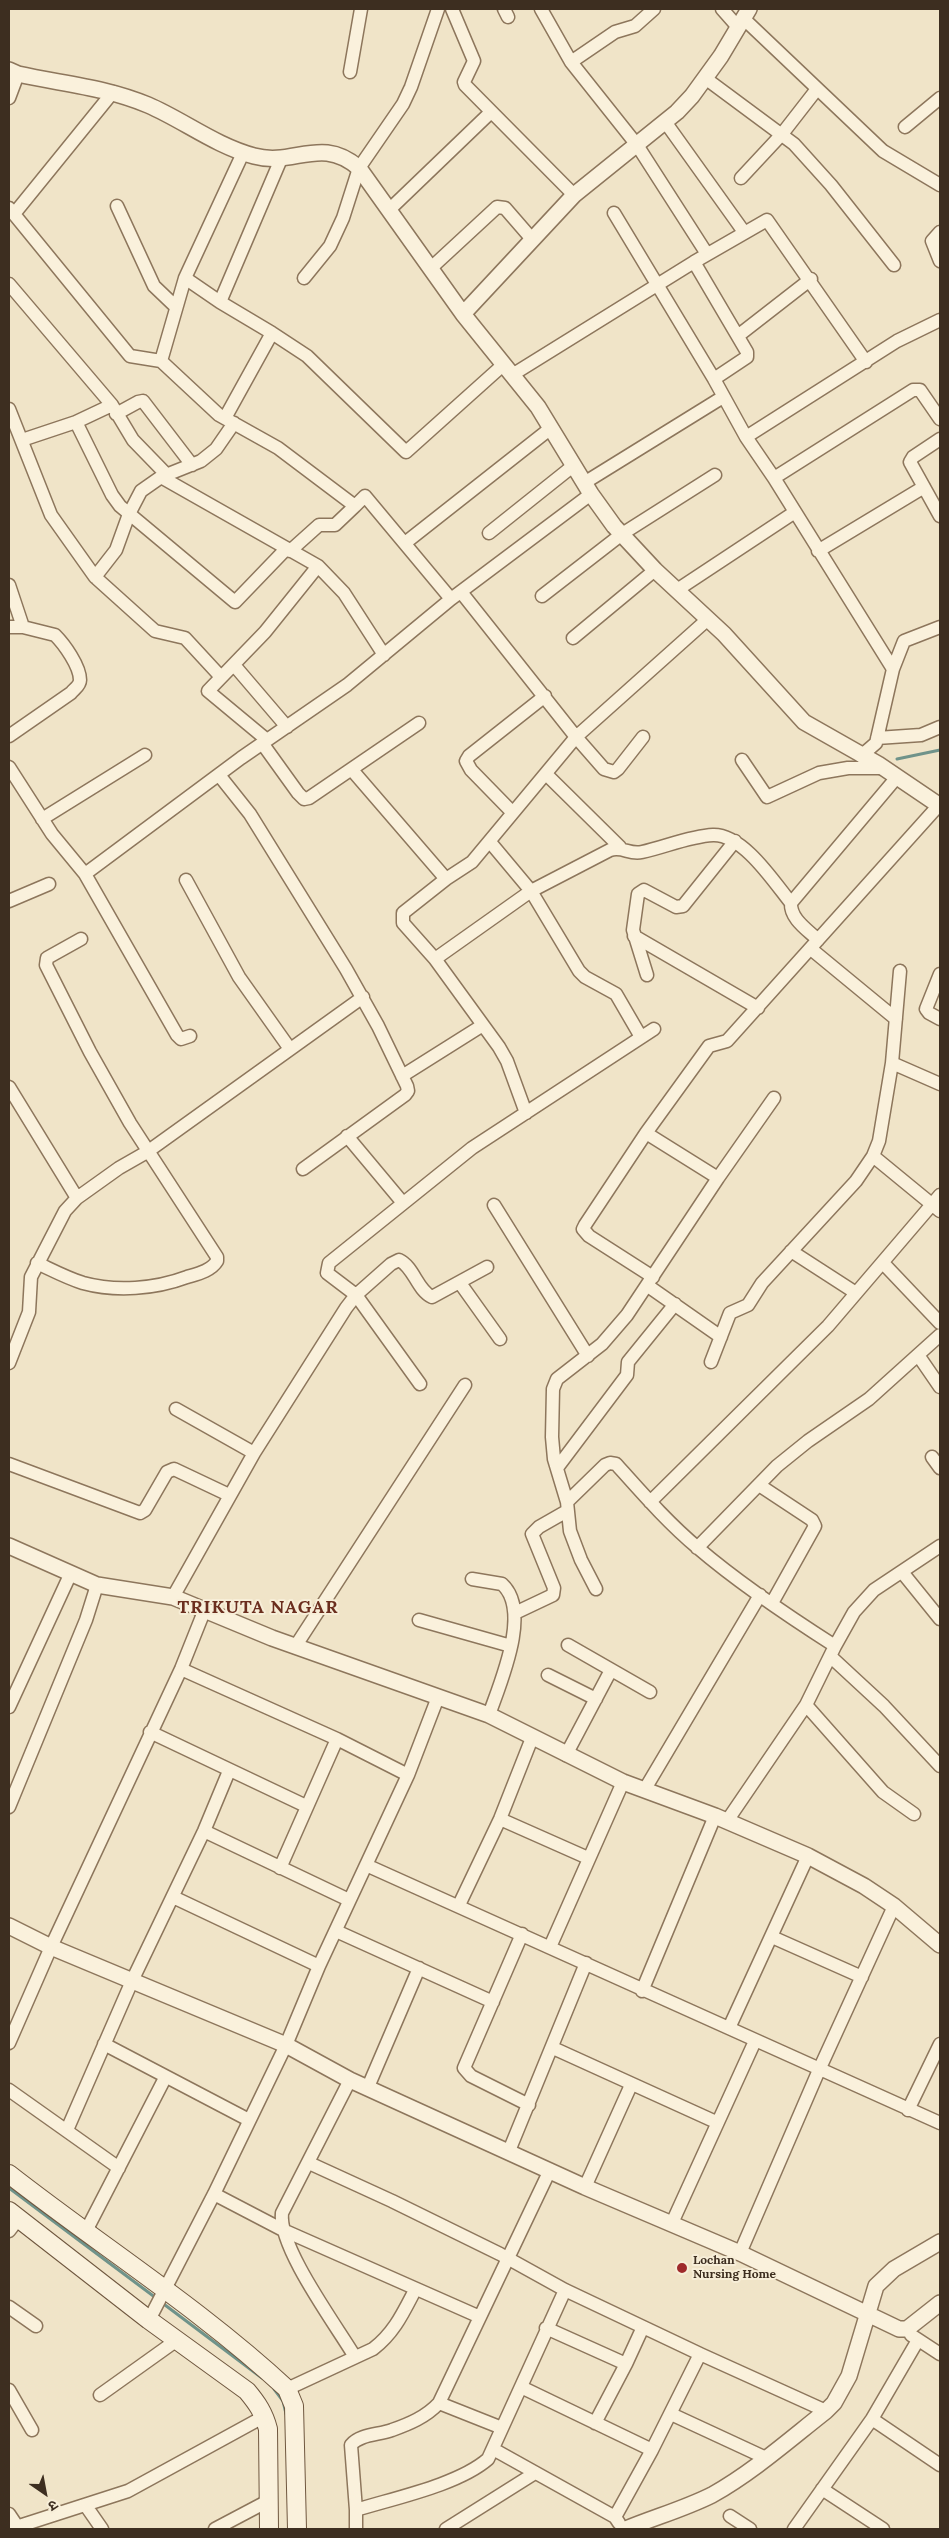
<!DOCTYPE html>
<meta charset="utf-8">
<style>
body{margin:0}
#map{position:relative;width:949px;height:2538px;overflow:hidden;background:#f0e4c8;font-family:Lora,"Noto Sans Devanagari",serif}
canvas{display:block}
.frame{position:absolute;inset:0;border:10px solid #3d2e20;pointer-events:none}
.north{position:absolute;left:20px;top:2468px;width:50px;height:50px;-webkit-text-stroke:4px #f7eed8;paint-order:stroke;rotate:147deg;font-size:14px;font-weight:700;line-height:20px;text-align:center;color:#3d2e20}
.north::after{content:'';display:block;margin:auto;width:18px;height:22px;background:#3d2e20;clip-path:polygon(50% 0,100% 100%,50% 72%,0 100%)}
</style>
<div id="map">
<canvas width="949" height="2538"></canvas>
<div class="frame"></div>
<div class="north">उ</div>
</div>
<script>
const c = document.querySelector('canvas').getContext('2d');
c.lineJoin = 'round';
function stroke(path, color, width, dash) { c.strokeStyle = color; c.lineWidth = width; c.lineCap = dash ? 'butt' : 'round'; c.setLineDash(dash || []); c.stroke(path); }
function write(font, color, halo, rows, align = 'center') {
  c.font = font + ' Lora,serif'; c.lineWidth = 4; c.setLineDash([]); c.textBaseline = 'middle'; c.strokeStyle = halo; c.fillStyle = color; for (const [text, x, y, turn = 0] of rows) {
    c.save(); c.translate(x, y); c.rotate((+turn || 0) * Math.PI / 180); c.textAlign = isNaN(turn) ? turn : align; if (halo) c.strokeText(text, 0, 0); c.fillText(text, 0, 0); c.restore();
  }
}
stroke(new Path2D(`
 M897,759L940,750
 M9,2188L156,2298
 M161,2302L262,2378
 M274,2389L283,2401L286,2414`), '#6f938a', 3);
const minor = new Path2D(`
 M452,9L474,61L464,82L465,85L574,195
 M504,9L508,17
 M541,9L571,62L637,145L707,254
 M722,9L737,26
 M743,18L883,151L940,185
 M571,62L615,32L635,26L654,9
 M350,72L361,9
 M705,78L794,144L831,185L894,265
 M9,98L18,74
 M666,123L744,232
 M905,127L940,98
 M741,178L782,134L817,89
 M117,206L154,286L176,307
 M9,208L130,356L161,361L219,415L278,448L355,506L365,496L451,599
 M389,210L491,112
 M614,213L714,379L746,437L774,478L893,669
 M14,214L113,92
 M940,232L932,241L940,261
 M694,262L747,352V357L714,379
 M431,268L497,207L505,208L531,238
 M185,278L220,302L272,333L307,356L406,452L503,365
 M304,278L330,246L343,218L359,168L403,104L411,87L438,9
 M9,284L112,405L133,440L166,474
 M220,302L281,159
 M739,335L811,279
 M161,361L185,278L243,153
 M512,375L694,262L767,220L866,362
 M9,409L51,515L95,577
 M116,414L138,402L143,401L192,465
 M225,418L272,333
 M76,422L112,495L120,506L235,602L286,549
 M746,437L897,341L940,320
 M940,439L913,457L910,462L940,516
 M22,440L76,422L112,405
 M161,477L318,566L344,593L384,655
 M774,478L913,390H920L940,419
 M584,483L723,397
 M489,533L573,466
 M405,543L551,428
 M290,551L319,525H335L355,506
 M818,551L924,487
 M9,585L23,627
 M677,590L795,512
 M461,592L576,737L604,769L614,772L618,769L643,737
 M542,596L622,534L715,475
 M9,627H23L55,635C64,644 80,666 80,680C80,686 74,689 71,693L9,736
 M573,638L655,570
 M234,665L287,727
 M221,677L185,638L155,631L95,577L116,550L129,514L141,491L161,477L201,461L216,449L234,423
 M877,738L921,735L940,727
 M267,740L208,691L265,632L318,566
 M262,743L298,793L304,799L309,798L419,723
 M861,756L876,743L893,669L904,641L940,627
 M742,760L767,797L819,773L848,768H883
 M9,767L52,834L85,874L177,1035L181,1039L190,1036
 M352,770L446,879
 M546,774L620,847
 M219,775L250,814L346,969L378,1026L407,1086L408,1091L405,1095L303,1169
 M512,812L471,770L466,761L469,756L545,696
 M42,819L145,755
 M490,842L531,891L579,971L585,977L616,994L641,1037
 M85,874L241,758L347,685L451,599L591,494
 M186,880L239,977L290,1049
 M9,901L49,884
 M634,936L758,1008
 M818,940C808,930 790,919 791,903L897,777
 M811,949L896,1019
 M435,959L531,891L610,850C623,846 629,855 642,852C665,847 690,836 713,835C743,834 774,882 791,903
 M940,974L926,1009L929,1013L940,1019
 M647,975L633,930L638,894L644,890L676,907L683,906L735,841
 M892,1063L940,1084
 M402,1076L483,1025
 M9,1087L77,1198
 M526,1113L507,1061L499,1047L435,959L403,923V913L446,879L472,862L576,737L708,619
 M646,1133L718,1178
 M347,1136L403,1203
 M873,1156L940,1211
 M494,1205L588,1356
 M791,1251L856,1293
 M37,1263C52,1270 67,1278 83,1283C116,1292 155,1289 187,1277C197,1274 211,1271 217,1261V1257L130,1123L90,1052L46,965L47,958L81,939
 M883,1263L940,1323
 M653,1277L589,1236L583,1229L585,1225L646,1133L709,1046L727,1041L939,805
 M460,1283L500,1339
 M648,1286L721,1337
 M918,1355L940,1387
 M711,1362L730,1313L748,1305L762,1283L856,1181L873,1156L879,1141L892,1063L900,971
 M9,1363L29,1312L31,1277L65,1211L77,1198L119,1168L147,1152L363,997
 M420,1384L356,1295L327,1273L329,1263L472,1148L654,1029
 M176,1409L254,1453
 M932,1457L940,1468
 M9,1464L140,1513L145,1510L167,1472L174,1469L229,1495
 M557,1468L627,1375L628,1362L675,1304
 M759,1485L812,1520L815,1526L772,1603
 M567,1502L605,1465L610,1463L616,1464C642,1493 668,1523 698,1548C740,1584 788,1616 835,1646
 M650,1502L828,1326L940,1195
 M697,1548L777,1466L808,1441L869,1399L940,1335
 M902,1572L940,1619
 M472,1579L502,1584C532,1611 500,1683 489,1715
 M596,1589L581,1560L570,1531L567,1502L554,1459L552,1437L553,1389L557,1379L602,1344L627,1315L718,1178L774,1098
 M173,1597L254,1453L346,1308L356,1295L391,1264L399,1260C414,1267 417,1290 432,1297L487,1267
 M515,1613L553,1595L554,1588L532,1534L539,1527L567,1511
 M419,1620L511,1646
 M568,1645L650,1692
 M295,1647L465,1385
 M830,1656L884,1706L940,1766
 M181,1669L337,1739L408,1775
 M548,1675L596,1699
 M806,1705L883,1792L914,1814
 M9,1707L70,1575
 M150,1732L306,1806
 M566,1755L611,1670
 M645,1789L760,1595
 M9,1807L86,1620L97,1585
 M500,1819L588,1858
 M727,1821L806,1705L835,1646L854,1612L874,1590L940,1546
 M204,1831L349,1900
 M366,1865L940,2123
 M280,1868L337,1739
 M173,1897L319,1966
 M459,1905L500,1819L532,1738
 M336,1931L493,2002
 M522,1934L464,2068L471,2076L529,2105
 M772,1937L862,1977
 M550,1947L623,1782
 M642,1991L715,1816
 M729,2028L808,1856
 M9,2043L51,1947L181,1669L205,1609
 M104,2044L249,2120
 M553,2048L716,2122
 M350,2080L282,2213C278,2247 336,2325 355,2357
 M368,2087L419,1968
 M9,2090L119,2168
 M908,2110L940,2044
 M67,2130L132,1981L204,1831L229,1771
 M509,2151L586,1963
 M309,2163L392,2201L500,2254L565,2290L700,2354
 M585,2187L631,2085
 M214,2194L283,2230L480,2317
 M672,2223L755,2041
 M9,2231L19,2218
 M85,2233L165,2078
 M740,2253L819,2070L894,1906
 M9,2307L36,2326
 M149,2320L214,2194L286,2045L319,1966L408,1775L438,1697
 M546,2328L626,2364L595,2423
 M911,2335L940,2354
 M626,2364L643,2327
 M521,2387L652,2450
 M287,2389L373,2349C394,2333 403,2313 415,2290
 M9,2390L32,2430
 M100,2395L177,2340
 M439,2403L502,2428
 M671,2414L766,2458
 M872,2419L940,2465
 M493,2449L615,2517L619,2523
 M822,2489L883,2529
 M86,2506L102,2529
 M356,2510L351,2445C360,2434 379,2435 392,2430C409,2424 426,2417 439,2403L550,2170
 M9,2514L17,2526
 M730,2516L750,2529
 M615,2517L652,2450L700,2354L826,2411
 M10,2529L128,2491L265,2416
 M215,2529L268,2501
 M356,2529V2510C394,2498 458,2485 488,2459L565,2290
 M446,2529L535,2473
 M794,2529L872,2419L918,2340`);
const tertiary = new Path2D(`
 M9,70L18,74C63,84 105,87 148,105C183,120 216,146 254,156C294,167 321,135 359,168L463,314L538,407L591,494L614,526L655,570L724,634L804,722L878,764L940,806
 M463,314L574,195L677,112L692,96L721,56L749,9
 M9,1546L97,1585L173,1597L272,1638L489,1715L623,1782L715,1816L808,1856L864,1886L894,1906L940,1945
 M9,1926L51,1947L286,2045L350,2080L585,2187L740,2253L899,2329H907L940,2303
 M626,2529C655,2517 684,2509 712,2495C753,2472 789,2440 826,2411L834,2403L849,2376L876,2286L894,2269L940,2242`);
const secondary = new Path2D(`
 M9,2174C101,2246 201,2309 287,2389L294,2406L297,2529
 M9,2211L149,2320L247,2391C257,2403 264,2413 268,2429L269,2529`);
stroke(minor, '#8d765c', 15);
stroke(tertiary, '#8d765c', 18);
stroke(secondary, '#6f573f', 20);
stroke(minor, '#faf1dc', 12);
stroke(tertiary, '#faf1dc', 15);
stroke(secondary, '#faf1dc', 18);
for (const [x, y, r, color] of [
 [682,2268,6,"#9e2a2b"]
]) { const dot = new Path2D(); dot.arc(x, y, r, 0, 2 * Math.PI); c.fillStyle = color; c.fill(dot); stroke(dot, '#f7eed8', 2); }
write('bold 12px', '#3d2e20', '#f7eed8', [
 ["Lochan",693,2261],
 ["Nursing Home",693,2275]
], 'left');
c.letterSpacing = '1px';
write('bold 18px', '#6b2e1e', '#f7eed8', [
 ["TRIKUTA NAGAR",258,1608]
]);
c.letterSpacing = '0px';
</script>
